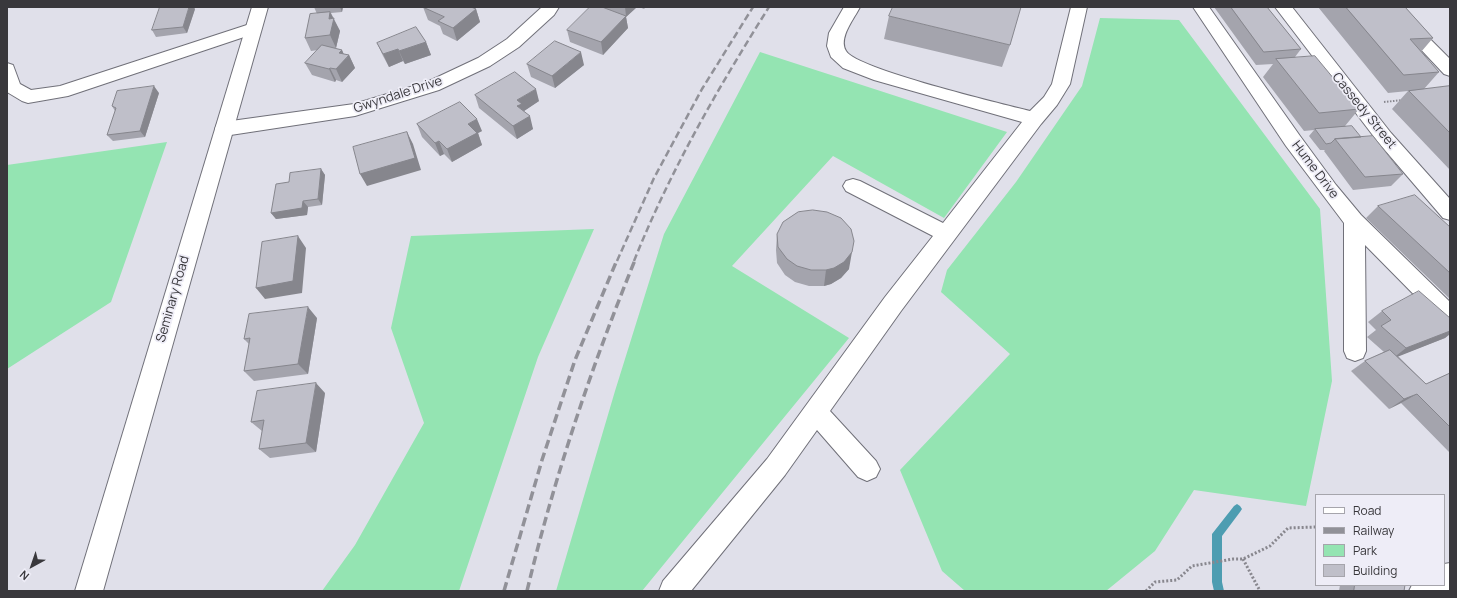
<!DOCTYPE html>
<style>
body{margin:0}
#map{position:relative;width:1457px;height:598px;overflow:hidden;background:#e0e0ea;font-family:Manrope,sans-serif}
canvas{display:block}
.frame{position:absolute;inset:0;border:8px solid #39383c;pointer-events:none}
.legend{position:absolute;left:1315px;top:494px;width:130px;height:92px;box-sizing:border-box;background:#eeedf7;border:1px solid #a6a5ac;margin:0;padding:5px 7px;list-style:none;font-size:12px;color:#39383c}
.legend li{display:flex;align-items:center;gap:8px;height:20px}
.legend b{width:20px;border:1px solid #a6a5ac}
.north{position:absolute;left:12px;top:546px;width:40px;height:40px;-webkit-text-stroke:3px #eeedf7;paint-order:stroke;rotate:220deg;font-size:11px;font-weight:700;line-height:16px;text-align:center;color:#39383c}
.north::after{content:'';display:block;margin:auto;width:14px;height:18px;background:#39383c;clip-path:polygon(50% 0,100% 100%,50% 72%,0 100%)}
</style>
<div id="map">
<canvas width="1457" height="598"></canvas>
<div class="frame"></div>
<ul class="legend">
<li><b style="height:5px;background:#fff"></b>Road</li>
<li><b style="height:5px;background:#919198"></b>Railway</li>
<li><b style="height:11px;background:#94e4b2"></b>Park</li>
<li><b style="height:11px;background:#bfbfc9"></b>Building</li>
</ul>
<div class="north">N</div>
</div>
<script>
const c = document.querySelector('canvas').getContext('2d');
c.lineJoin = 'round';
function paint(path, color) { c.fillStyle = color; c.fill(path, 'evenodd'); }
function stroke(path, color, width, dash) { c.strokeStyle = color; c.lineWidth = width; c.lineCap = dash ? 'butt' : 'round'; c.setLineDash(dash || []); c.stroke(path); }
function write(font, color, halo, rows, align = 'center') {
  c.font = font + ' Manrope,sans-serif'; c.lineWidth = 3.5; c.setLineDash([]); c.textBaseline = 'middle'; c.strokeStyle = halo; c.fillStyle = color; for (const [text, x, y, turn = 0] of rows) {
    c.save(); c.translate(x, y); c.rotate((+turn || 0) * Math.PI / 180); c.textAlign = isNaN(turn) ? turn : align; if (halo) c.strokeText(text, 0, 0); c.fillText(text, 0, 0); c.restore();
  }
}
paint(new Path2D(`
 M1100,18L1179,20L1320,209L1332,381L1306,506L1194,490L1155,551L1106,591H965L942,571L900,470L1010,354L941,292L947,270L1016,182L1082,86Z
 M760,52L1007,132L944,218L833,156L732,266L849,338L642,591H556L615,391L664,234Z
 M167,142L111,302L7,369V165Z
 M594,229L538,357L459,591H322L355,545L424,423L391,328L411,236Z`), '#94e4b2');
paint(new Path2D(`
 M1237,504L1240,506L1242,509L1240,512L1222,536V582L1224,591H1214L1212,582V534L1234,506Z`), '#4d9db1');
const minor = new Path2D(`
 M542,7H559L554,15L519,47L490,66L439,90L355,116L224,136L217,134L215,129L217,124L224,122L354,104L427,82L478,58L507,39Z
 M844,7H860C854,19 838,38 846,51C856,69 1002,104 1030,111L1044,97L1052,84L1071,7H1087L1070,84L1057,105L1041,124L901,311L830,411L876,461L880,469L876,477L867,481L858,477L817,430L785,475L691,591H659L663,581L767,459L885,297L933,236L846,191L843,186L846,181L853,179L860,181L943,223L1022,122L874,80L843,68L831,57L827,46L829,33Z
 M1193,7H1209L1300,136L1336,185L1361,215L1450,302V325L1442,323L1365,245L1366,351L1363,358L1355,361L1347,358L1344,351V223L1286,146Z
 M1275,7H1292L1391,133L1450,199V220L1443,218L1378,142Z
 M1381,7H1398L1450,59V76L1444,74Z
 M253,23L259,24L261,28L259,32L68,96L28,103L22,101L7,92V63L13,65L20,84L31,90L60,86Z
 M1450,563V591H1409L1412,585H1444V564Z`);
const major = new Path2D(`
 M252,7H268L103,591H75Z`);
stroke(minor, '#707079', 2);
stroke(major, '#707079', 2);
stroke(new Path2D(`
 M1384,102L1403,100`), '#88878e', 2, [1.5, 1.5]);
stroke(new Path2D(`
 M1243,559L1260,591
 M1146,591L1155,582L1177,580L1192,566L1233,559H1243L1270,546L1288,528L1316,527`), '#88878e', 3, [2, 2]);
paint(minor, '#fff');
paint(major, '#fff');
stroke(new Path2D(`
 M617,261L654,178L702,89L753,7
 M634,261C670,171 718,88 769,7`), '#919198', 2.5, [7, 3.5]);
stroke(new Path2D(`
 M504,591L542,460L575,360L617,260
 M527,591C554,478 591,368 635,260`), '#919198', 3.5, [9, 4.5]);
paint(new Path2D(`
 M314,7H343L342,12L331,13L340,31L336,48L335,49L342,50L343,54L349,55L355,68L342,82L336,80L335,82L312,75L305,63L318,50L311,51L305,38L317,14Z
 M423,7L476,9L480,22L457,41L443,34L440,26L428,20Z
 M603,7H637L626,17L628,28L603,55L570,42L567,30Z
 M639,7H646L644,9Z
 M1214,7H1267L1301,49L1295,57L1359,109L1345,126L1361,137L1403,174L1391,186L1353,190L1324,151L1325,150H1320L1309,136L1314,130L1304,131L1263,77L1273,64L1256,65Z
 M1318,7H1405L1433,38L1421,52L1439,72L1424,89L1450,86V170L1392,109L1408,91L1388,93Z
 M195,9L187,33L156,37L152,30Z
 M889,16L1010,45L1002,67L884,39Z
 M426,42L431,55L405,64L403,61L389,67L383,56L377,43Z
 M527,64L584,65L555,88L531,77Z
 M159,93L145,137L113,141L107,135L115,111L112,106Z
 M475,95L539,101L524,111L533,129L517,139L479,108Z
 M417,124L482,131L478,133L482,145L452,162L444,154L440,156L422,137Z
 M321,169L325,175L322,205L308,207L307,215L276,219L271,213L289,182Z
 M1378,206L1450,227V299L1366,218Z
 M777,234L849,269L841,278L831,284L824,286H809L795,282L785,275L777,263L776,250Z
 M1382,311L1450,318V334L1445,338L1398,356L1426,384L1450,373V453L1401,403L1389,409L1351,371L1365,361L1384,352L1367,337L1376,330L1368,322Z
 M317,318L308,374L254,381L244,371L249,344L244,339Z
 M325,393L316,452L270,458L259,449L262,431L251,422Z
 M1340,585H1405L1404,591H1339Z`), '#a4a4ad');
paint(new Path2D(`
 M189,7H194L195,9L187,33L183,27Z
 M340,7H343L342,12Z
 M625,7H637L626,17L628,28L603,55L601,42L626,16Z
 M476,9L480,22L457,41L453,28Z
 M330,12L340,31L336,48L330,35L329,19Z
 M426,42L431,55L405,64L399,51Z
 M398,49L403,61L389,67L383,54Z
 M342,50L346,59L349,55L355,68L342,82L336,69L339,53Z
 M581,52L584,65L555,88L552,76Z
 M330,68L336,80L335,82L329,69Z
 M154,86L159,93L145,137L140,131Z
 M536,89L539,101L524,111L517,106V100Z
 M530,116L533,129L517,139L513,126Z
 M477,119L482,131L478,133L482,145L452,162L447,149L468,124Z
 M407,132L413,144L421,170L367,186L360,174Z
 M439,141L444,154L440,156L435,143Z
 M321,169L325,175L322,205L318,199Z
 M303,201L308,207L307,215L276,219L271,213Z
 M298,236L306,248L302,293L265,299L256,288Z
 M852,252L849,269L841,278L831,284L824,286L826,270Z
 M308,307L317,318L308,374L298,364Z
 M1450,331V334L1445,338L1392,359L1406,348Z
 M316,383L325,393L316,452L306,443Z
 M1417,394L1401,403L1389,409L1404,399Z`), '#86868d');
const building = new Path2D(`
 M160,7H189L183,27L152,30Z
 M423,7H471L476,9L453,28L438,21L444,17Z
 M590,7H602L626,16L601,42L567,30Z
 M893,7H1021L1010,45L889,16Z
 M1231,7H1267L1301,49L1264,52Z
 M1346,7H1405L1433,38L1410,39L1439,72L1404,75Z
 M330,12L329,19L334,18L330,35L305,38L310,14Z
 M416,27L426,42L399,51L398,49L383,54L377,43Z
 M555,41L581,52L552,76L527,64Z
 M322,45L342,50L339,53L349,55L336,69L330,68L329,69L305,63Z
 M1315,56L1359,109L1319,113L1276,59Z
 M515,72L536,89L517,100L522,104L517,106L530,116L513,126L475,95Z
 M154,86L140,131L107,135L116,108L112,106L117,91Z
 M1450,86V133L1409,91Z
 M460,102L477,119L468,124L477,133L447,149L439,141L435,143L417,124Z
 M1352,126L1361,137L1335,139L1331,143L1326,144L1315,129Z
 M407,132L415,158L360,174L353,147Z
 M1373,136L1403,174L1365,177L1335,139Z
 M321,169L318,199L303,201L302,208L271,213L276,184L289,182L290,173Z
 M1415,195L1450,227V273L1378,206Z
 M813,210L827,212L841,218L851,229L854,241L852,252L844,262L834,268L826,270H811L797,266L787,259L778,247L777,234L783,222L798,212Z
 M298,236L293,281L256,288L262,242Z
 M1419,291L1450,318V331L1406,348L1381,326L1391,320L1382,311Z
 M308,307L298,364L244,371L250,338L244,339L249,314Z
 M1390,350L1426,384L1450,373V427L1417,394L1404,399L1365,361Z
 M316,383L306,443L259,449L264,420L251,422L257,391Z
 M1355,585H1405L1404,591H1354Z`);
paint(building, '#bfbfc9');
stroke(building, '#86868d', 1);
write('13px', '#39383c', '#eeedf7', [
 ["Gwyndale Drive",398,95,-18],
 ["Cassedy Street",1364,111,51],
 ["Hume Drive",1315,170,53],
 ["Seminary Road",173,299,-74]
]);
</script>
